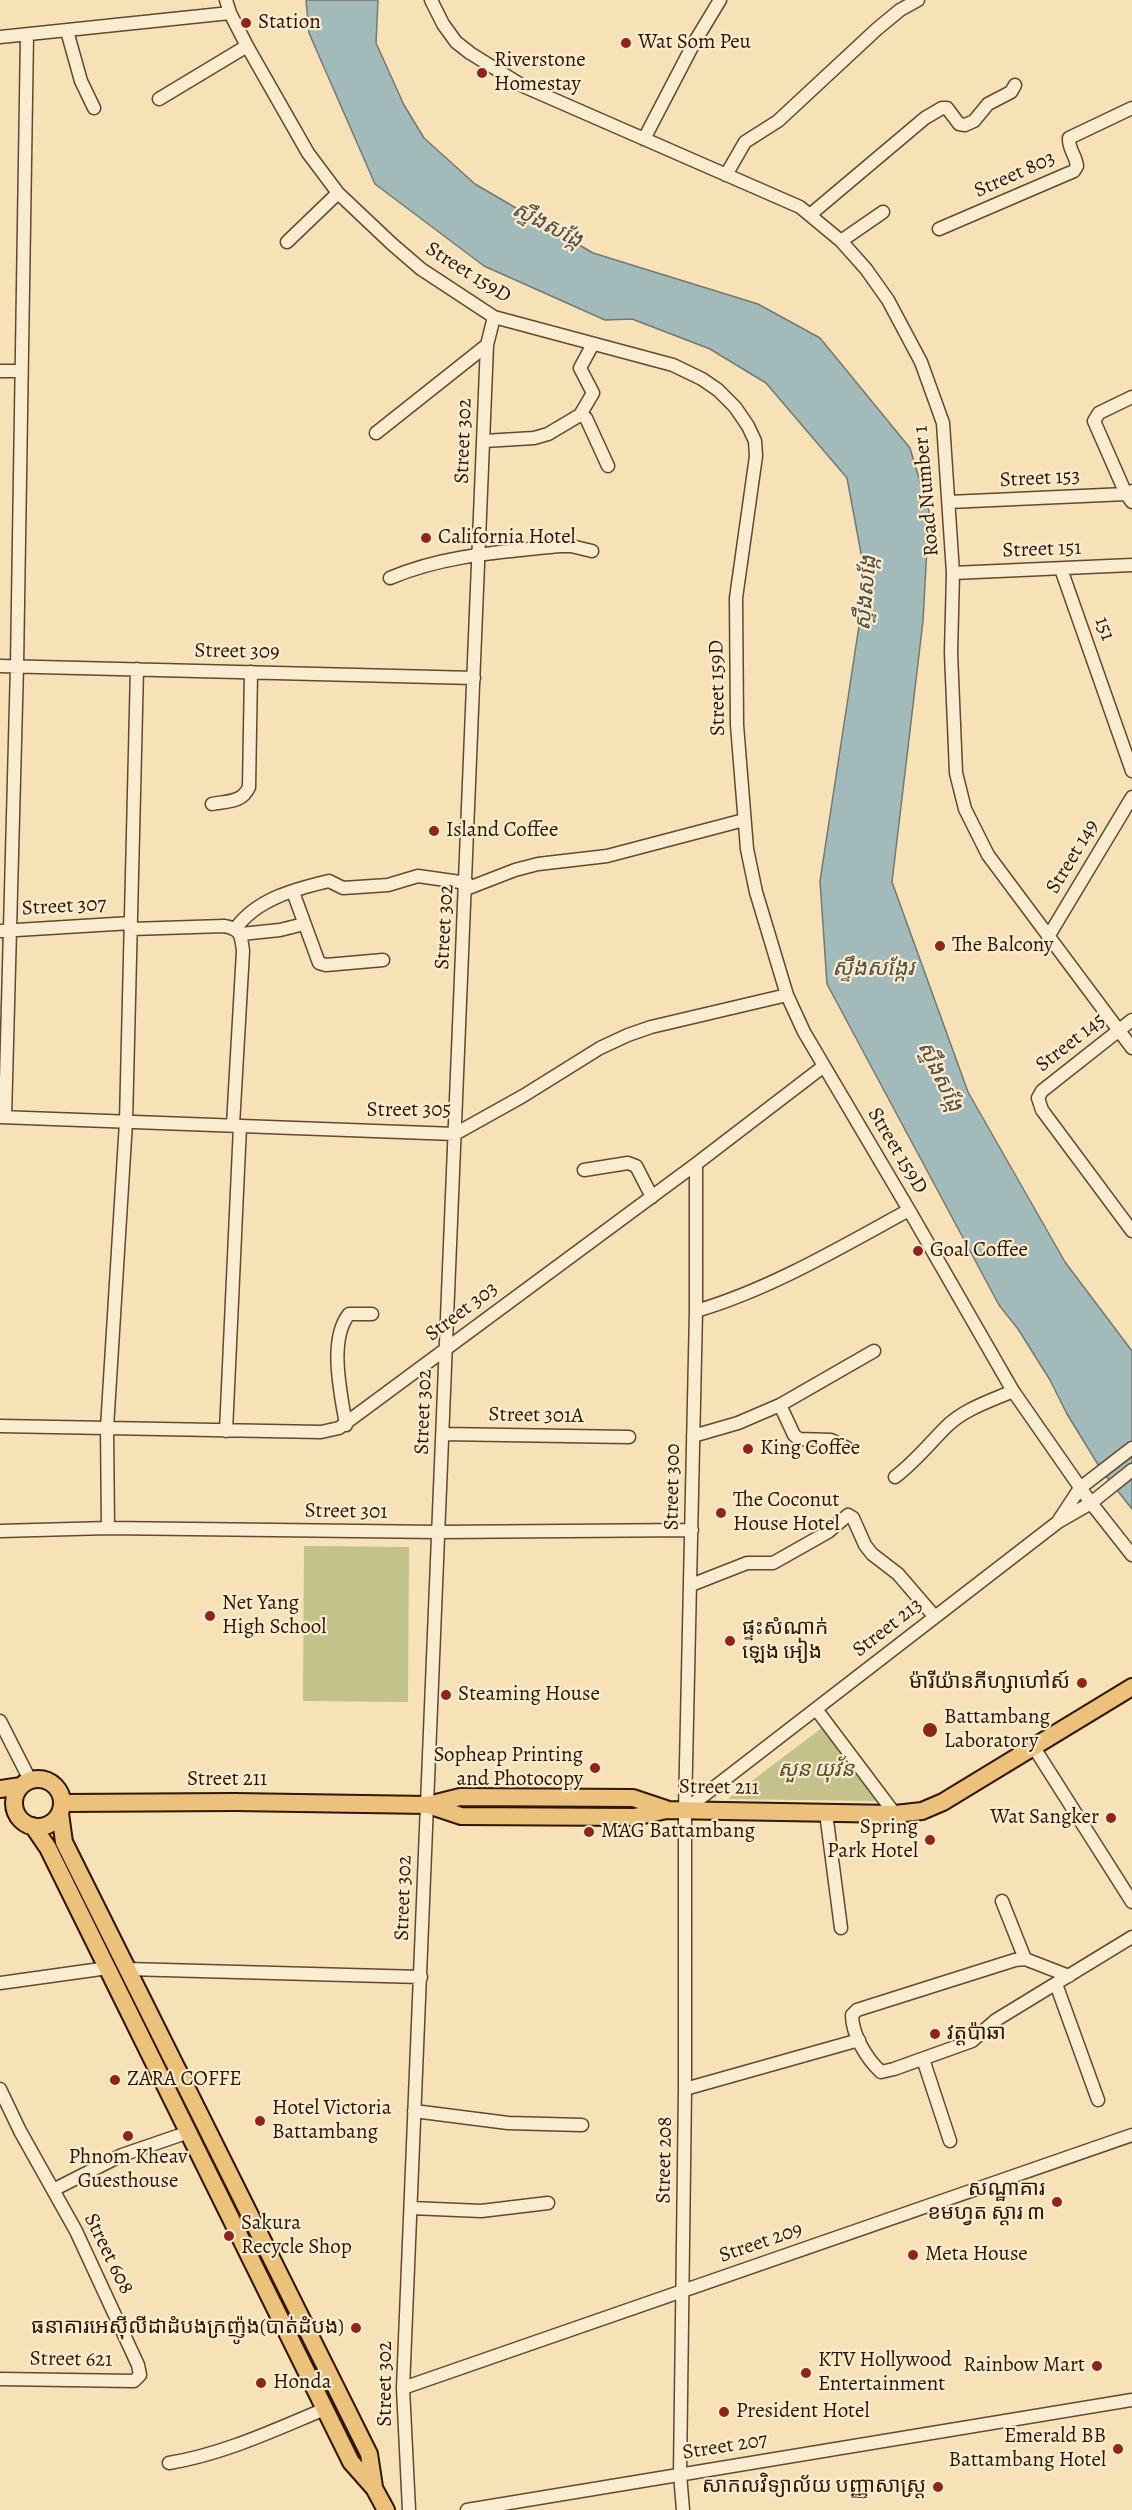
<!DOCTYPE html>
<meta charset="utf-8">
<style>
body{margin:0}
canvas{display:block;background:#f6e2b6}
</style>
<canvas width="1132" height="2510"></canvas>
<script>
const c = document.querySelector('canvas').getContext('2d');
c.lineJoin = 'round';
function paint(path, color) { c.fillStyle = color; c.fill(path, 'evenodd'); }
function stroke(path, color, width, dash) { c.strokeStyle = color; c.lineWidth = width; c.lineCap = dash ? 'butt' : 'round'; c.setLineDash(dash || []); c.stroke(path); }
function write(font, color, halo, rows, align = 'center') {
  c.font = font + ' Alegreya,"Noto Sans Khmer",serif'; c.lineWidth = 4.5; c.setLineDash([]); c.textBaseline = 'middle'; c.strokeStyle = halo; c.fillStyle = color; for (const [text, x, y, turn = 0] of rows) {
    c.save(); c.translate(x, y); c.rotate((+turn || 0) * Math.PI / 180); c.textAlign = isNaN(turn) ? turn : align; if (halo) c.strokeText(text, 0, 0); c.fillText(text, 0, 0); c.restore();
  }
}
paint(new Path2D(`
 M304,1546L409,1547L408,1702L303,1701Z
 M823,1727L877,1801L728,1799Z`), '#c2c28a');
const water = new Path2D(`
 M306,0H378L376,43L404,105L424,138L475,184L593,253L758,304L820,338L910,448L929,511L923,621L892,882L968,1092L1065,1262L1132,1351V1509L1102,1471L1067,1414L1050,1380L1018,1329L999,1305L827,984L820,881L866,580L847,478L766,383L710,349L632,319L605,320L484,266L375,184L309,33Z`);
paint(water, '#a3baba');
stroke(water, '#757870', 1.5);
const minor = new Path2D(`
 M226,0L230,13L247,46L308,153L338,193L392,244L421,269L494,317L673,365L702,379L718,390L735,407L748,426L755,441L756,456L736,598L737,725L747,849L756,892L787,995L804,1032L909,1210L1013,1391L1091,1503L1132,1555
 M431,0L443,24L456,42L470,53L523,86L800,207L841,241L866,269L888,300L921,362L943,423L953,573L951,653L956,773L965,809L988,855L1132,1048
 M67,31L81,81L94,108
 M0,37L230,13
 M159,99L247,46
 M644,139L694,43L720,0
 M726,175L745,142L778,121L877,29L900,10L918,0
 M811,214L925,118L942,108H947L959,124L965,125L974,121L988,104L1011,92L1015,85
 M939,229L1074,171L1077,166C1076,156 1068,148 1069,138L1132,108
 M841,241L883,212
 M287,242L338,193
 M0,371H21
 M1132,397L1099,413L1094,421L1126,494L1132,502
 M580,415L593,393L580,368L593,344
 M376,433L487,345
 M484,441L534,438L548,434L580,415L586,418L608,466
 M949,502L1126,494L1132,491
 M1061,569L1132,771
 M953,573L1132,565
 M390,578C444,555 502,552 559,546H571L592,551
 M0,666L474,678
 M212,804C227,801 242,803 249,787L251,672
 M466,889L515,870L538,864L607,856L744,820
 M293,892L319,963L326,965L383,960
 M236,928C257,899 295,889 329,881L343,888L388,885L418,876L467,883
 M131,929L224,926C241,929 241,935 243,951L233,1125
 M0,931L131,923
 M241,934L280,930L304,924
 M1048,937L1132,797
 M1132,1020L1042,1091L1038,1098L1042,1110L1132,1231
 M0,1117L455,1134L523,1096L600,1048L628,1035L651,1027L787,995
 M5,1117L17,666L27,35
 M584,1170L628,1163L636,1166L652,1197
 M696,1311C771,1289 841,1247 909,1210
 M780,1405L794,1435L799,1439L831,1440L847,1448
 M346,1425C341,1394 328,1340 349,1314H372
 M0,1426L321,1432L339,1428L696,1164L824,1066
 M226,1431L240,1126
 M443,1434L629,1437
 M693,1436L738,1423L780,1405L874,1351
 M895,1477C915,1462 929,1444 946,1427C964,1409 990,1401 1013,1391
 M1059,1520L1080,1488L1132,1448
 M108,1528L107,1428L126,1122L137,669
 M0,1531L108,1528L439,1532L692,1530
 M691,1585L747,1563H773L828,1532L848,1515L853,1518L865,1545L872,1554L898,1574L935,1617
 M816,1709L895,1814
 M0,1721L30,1780
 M1033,1746L1132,1902
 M685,1810L1058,1522L1091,1503L1132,1470
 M826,1813L841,1928
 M1002,1901L1025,1959
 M127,1969L421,1977
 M1069,1976L1025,1959L1015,1960L857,2010L852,2015C852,2035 867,2059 881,2072L894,2069L972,2041L996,2020L1132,1937
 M0,1983L108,1968
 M1056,1984L1098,2100
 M923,2059L950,2141
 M0,2089L20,2131L76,2231L138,2365L140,2375L134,2381L0,2379
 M685,2089L859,2040
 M414,2111L508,2123L582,2125
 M53,2190L122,2155L189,2132
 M411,2208L481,2211L548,2203
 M403,2388L1132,2135
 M169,2463C224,2454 274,2430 325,2409
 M409,2510L403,2388L487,345L494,317
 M467,2510L1132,2400
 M683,2510L680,2474L685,2089V1810L696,1311V1164`);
const major = new Path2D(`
 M14 1803a24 24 0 1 1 48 0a24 24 0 1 1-48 0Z
 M0,1789L21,1786
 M62,1803L235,1802L428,1805L460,1797L633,1798L666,1809
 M428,1805L461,1816L634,1817L667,1810L895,1814L922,1811L943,1802L1132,1687
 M60,1813L64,1842L369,2454L374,2487
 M33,1826L48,1848L351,2462L374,2488L386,2510`);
stroke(minor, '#62482e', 15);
stroke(major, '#311500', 20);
stroke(minor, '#f9ecd0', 12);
stroke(major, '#ebc17b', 16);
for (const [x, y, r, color] of [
 [246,23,6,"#8f2418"],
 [626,43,6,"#8f2418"],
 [482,73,6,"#8f2418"],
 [426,538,6,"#8f2418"],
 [434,831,6,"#8f2418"],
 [940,946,6,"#8f2418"],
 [918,1251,6,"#8f2418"],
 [748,1449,6,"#8f2418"],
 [721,1513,6,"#8f2418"],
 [210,1616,6,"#8f2418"],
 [730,1641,6,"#8f2418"],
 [1082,1683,6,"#8f2418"],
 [446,1695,6,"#8f2418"],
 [930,1730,8,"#8f2418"],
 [595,1768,6,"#8f2418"],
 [1111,1818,6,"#8f2418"],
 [589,1832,6,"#8f2418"],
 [930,1840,6,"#8f2418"],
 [935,2034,6,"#8f2418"],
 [115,2080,6,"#8f2418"],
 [260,2121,6,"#8f2418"],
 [128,2136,6,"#8f2418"],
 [1057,2202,6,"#8f2418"],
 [229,2236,6,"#8f2418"],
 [913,2255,6,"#8f2418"],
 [356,2328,6,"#8f2418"],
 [1097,2366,6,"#8f2418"],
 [806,2373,6,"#8f2418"],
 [261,2383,6,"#8f2418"],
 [724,2412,6,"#8f2418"],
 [1118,2449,6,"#8f2418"],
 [938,2487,6,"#8f2418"]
]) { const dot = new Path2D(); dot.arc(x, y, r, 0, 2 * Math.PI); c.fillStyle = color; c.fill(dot); stroke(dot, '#f9ecd0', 2); }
write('21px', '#311500', '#f9ecd0', [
 ["Station",258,23],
 ["Wat Som Peu",638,43],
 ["Riverstone",494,61],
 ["Homestay",494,85],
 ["California Hotel",438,538],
 ["Island Coffee",446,831],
 ["The Balcony",952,946],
 ["Goal Coffee",930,1251],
 ["King Coffee",760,1449],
 ["The Coconut",733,1501],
 ["House Hotel",733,1525],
 ["Net Yang",222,1604],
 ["High School",222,1628],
 ["ផ្ទះសំណាក់",742,1629],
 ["ឡេង អៀង",742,1653],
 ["ម៉ារីយ៉ានភីហ្សាហៅស៍",1070,1683,"right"],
 ["Steaming House",458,1695],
 ["Battambang",944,1718],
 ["Laboratory",944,1742],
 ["Sopheap Printing",583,1756,"right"],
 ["and Photocopy",583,1780,"right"],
 ["Wat Sangker",1099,1818,"right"],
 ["Spring",918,1828,"right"],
 ["Park Hotel",918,1852,"right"],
 ["MAG Battambang",601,1832],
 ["វត្តប៉ាឆា",947,2034],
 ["ZARA COFFE",127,2080],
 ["Hotel Victoria",272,2109],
 ["Battambang",272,2133],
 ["Phnom Kheav",128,2158,"center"],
 ["Guesthouse",128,2182,"center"],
 ["សណ្ឋាគារ",1045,2190,"right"],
 ["ខមហ្វត ស្តារ ៣",1045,2214,"right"],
 ["Sakura",241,2224],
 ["Recycle Shop",241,2248],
 ["Meta House",925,2255],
 ["ធនាគារអេស៊ីលីដាដំបងក្រញ៉ូង(បាត់ដំបង)",344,2328,"right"],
 ["KTV Hollywood",818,2361],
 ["Entertainment",818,2385],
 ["Rainbow Mart",1085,2366,"right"],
 ["Honda",273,2383],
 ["President Hotel",736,2412],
 ["Emerald BB",1106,2437,"right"],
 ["Battambang Hotel",1106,2461,"right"],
 ["សាកលវិទ្យាល័យ បញ្ញាសាស្ត្រ",926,2487,"right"]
], 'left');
write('21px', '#311500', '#f9ecd0', [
 ["Street 803",1015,175,-24],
 ["Street 159D",468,273,32],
 ["Street 302",464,441,-88],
 ["Street 153",1040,479,-3],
 ["Road Number 1",927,491,-95],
 ["Street 151",1042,550,-2],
 ["151",1104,629,70],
 ["Street 309",237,652,1],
 ["Street 159D",718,688,-91],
 ["Street 149",1073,857,-59],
 ["Street 307",64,907,-3],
 ["Street 302",445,927,-87],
 ["Street 145",1071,1043,-38],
 ["Street 305",409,1111],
 ["Street 159D",897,1151,59],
 ["Street 303",462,1312,-37],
 ["Street 302",424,1412,-88],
 ["Street 301A",536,1416,1],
 ["Street 300",673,1487,-89],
 ["Street 301",346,1512,1],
 ["Street 213",888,1628,-38],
 ["Street 211",227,1780],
 ["Street 211",719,1788,1],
 ["Street 302",404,1898,-88],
 ["Street 208",665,2160,-89],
 ["Street 209",761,2243,-19],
 ["Street 608",108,2254,64],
 ["Street 621",71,2360,1],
 ["Street 302",386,2384,-90],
 ["Street 207",725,2447,-9]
]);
write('italic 21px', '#5c4929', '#f9ecd0', [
 ["សួន យុវ័ន",816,1771]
]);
write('italic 22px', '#594f41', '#f9ecd0', [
 ["ស្ទឹងសង្កែ",547,226,27],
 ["ស្ទឹងសង្កែ",867,593,-85],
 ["ស្ទឹងសង្កែរ",873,970],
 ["ស្ទឹងសង្កែ",939,1077,64]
]);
</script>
